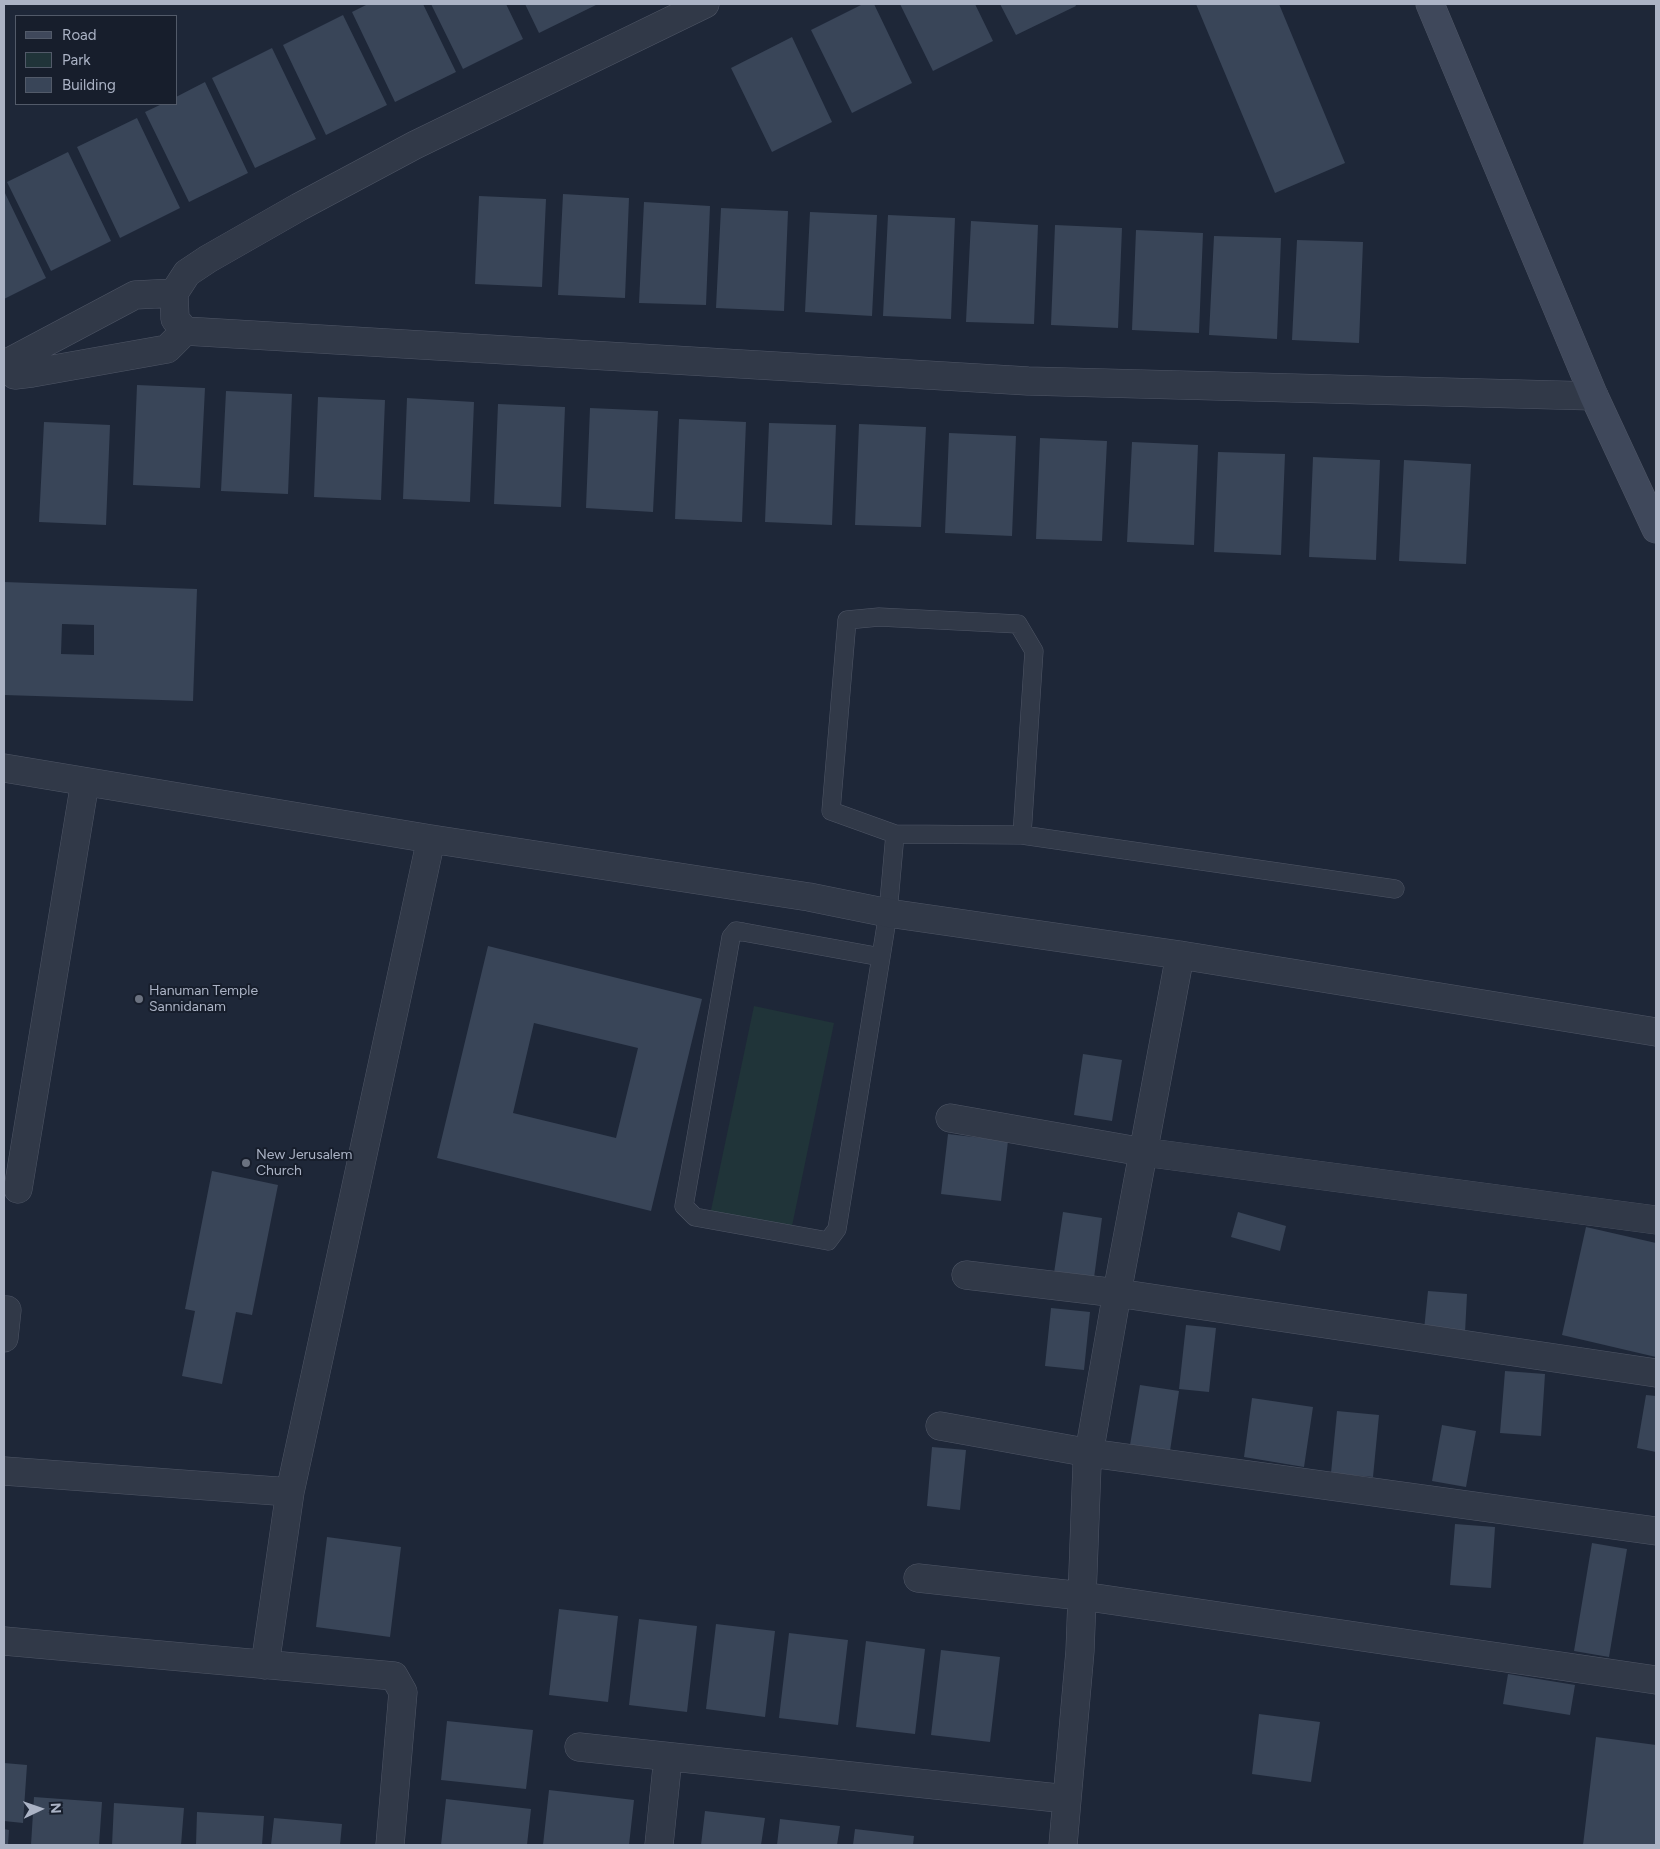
<!DOCTYPE html>
<style>
body{margin:0}
#map{position:relative;width:1660px;height:1849px;overflow:hidden;background:#1e2738;font-family:Figtree,sans-serif}
canvas{display:block}
.frame{position:absolute;inset:0;border:5px solid #abb3c5;pointer-events:none}
.legend{position:absolute;left:15px;top:15px;width:162px;height:90px;box-sizing:border-box;background:#171e2c;border:1px solid #525a69;margin:0;padding:6px 9px;list-style:none;font-size:15px;color:#abb3c5}
.legend li{display:flex;align-items:center;gap:10px;height:25px}
.legend b{width:25px;border:1px solid #525a69}
.north{position:absolute;left:15px;top:1784px;width:50px;height:50px;-webkit-text-stroke:4px #171e2c;paint-order:stroke;rotate:87deg;font-size:14px;font-weight:700;line-height:20px;text-align:center;color:#abb3c5}
.north::after{content:'';display:block;margin:auto;width:18px;height:22px;background:#abb3c5;clip-path:polygon(50% 0,100% 100%,50% 72%,0 100%)}
</style>
<div id="map">
<canvas width="1660" height="1849"></canvas>
<div class="frame"></div>
<ul class="legend">
<li><b style="height:6px;background:#3f485b"></b>Road</li>
<li><b style="height:14px;background:#203439"></b>Park</li>
<li><b style="height:14px;background:#394558"></b>Building</li>
</ul>
<div class="north">N</div>
</div>
<script>
const c = document.querySelector('canvas').getContext('2d');
c.lineJoin = 'round';
function paint(path, color) { c.fillStyle = color; c.fill(path, 'evenodd'); }
function stroke(path, color, width, dash) { c.strokeStyle = color; c.lineWidth = width; c.lineCap = dash ? 'butt' : 'round'; c.setLineDash(dash || []); c.stroke(path); }
function write(font, color, halo, rows, align = 'center') {
  c.font = font + ' Figtree,sans-serif'; c.lineWidth = 4; c.setLineDash([]); c.textBaseline = 'middle'; c.strokeStyle = halo; c.fillStyle = color; for (const [text, x, y, turn = 0] of rows) {
    c.save(); c.translate(x, y); c.rotate((+turn || 0) * Math.PI / 180); c.textAlign = isNaN(turn) ? turn : align; if (halo) c.strokeText(text, 0, 0); c.fillText(text, 0, 0); c.restore();
  }
}
paint(new Path2D(`
 M754,1006L834,1023L791,1231L710,1215Z`), '#203439');
paint(new Path2D(`
 M368,4H423L456,72L395,102L352,12Z
 M431,4H506L523,39L463,69Z
 M525,4H598L539,33Z
 M863,4H874L912,83L852,113L811,30Z
 M900,4H975L993,41L933,71Z
 M1000,4H1075L1076,6L1016,35Z
 M1196,4H1279L1345,163L1275,193Z
 M343,15L387,105L326,135L283,45Z
 M792,37L832,122L772,152L731,68Z
 M272,48L316,139L255,168L212,78Z
 M205,82L248,173L189,202L145,112L162,104H176V97Z
 M137,118L180,208L120,238L77,147Z
 M68,152L111,241L51,271L7,182Z
 M4,191L46,278L4,299Z
 M563,194L629,198L625,298L558,295Z
 M479,196L546,199L542,287L475,284Z
 M644,202L710,206L706,305L639,303Z
 M721,208L788,211L784,311L716,308Z
 M810,212L877,215L872,316L805,312Z
 M888,215L955,218L951,319L883,316Z
 M971,221L1038,225L1034,324L966,322Z
 M1055,225L1122,228L1118,328L1051,325Z
 M1136,230L1203,233L1199,333L1132,330Z
 M1214,236L1281,238L1277,339L1209,335Z
 M1297,240L1363,242L1359,343L1292,340Z
 M137,385L205,388L200,488L133,485Z
 M226,391L292,394L288,494L221,491Z
 M318,397L385,400L381,500L314,497Z
 M407,398L474,402L470,502L403,499Z
 M498,404L565,407L561,507L494,504Z
 M590,408L658,411L653,512L586,508Z
 M679,419L746,422L742,522L675,519Z
 M44,422L110,425L106,525L39,522Z
 M769,423L836,425L832,525L765,522Z
 M859,424L926,427L921,527L855,525Z
 M949,433L1016,436L1012,536L945,533Z
 M1040,438L1107,441L1102,541L1036,539Z
 M1132,442L1198,445L1194,545L1127,542Z
 M1218,452L1285,454L1281,555L1214,552Z
 M1313,457L1380,460L1376,560L1309,557Z
 M1404,460L1471,464L1466,564L1399,561Z
 M4,582L197,589L193,701L4,695ZM62,624L94,625V655L61,654Z
 M488,946L702,999L651,1211L437,1158ZM534,1023L638,1048L616,1138L513,1113Z
 M1083,1054L1122,1060L1112,1121L1074,1115Z
 M948,1134L1008,1141L1001,1201L941,1194Z
 M212,1171L278,1185L252,1315L236,1312L222,1384L182,1376L195,1311L185,1309Z
 M1063,1212L1102,1218L1094,1278L1054,1273Z
 M1238,1212L1286,1226L1280,1251L1231,1237Z
 M1586,1227L1656,1243V1357L1562,1335Z
 M1428,1291L1467,1294L1465,1333L1424,1330Z
 M1051,1308L1090,1312L1084,1370L1045,1366Z
 M1186,1325L1216,1328L1209,1392L1179,1389Z
 M1505,1371L1545,1374L1541,1436L1500,1433Z
 M1140,1385L1179,1391L1170,1451L1130,1445Z
 M1646,1395L1656,1396V1452L1637,1448Z
 M1252,1398L1313,1407L1304,1467L1244,1457Z
 M1337,1411L1379,1415L1373,1477L1331,1473Z
 M1442,1425L1476,1431L1466,1487L1432,1481Z
 M932,1447L966,1450L960,1510L927,1506Z
 M1455,1524L1495,1527L1491,1588L1450,1585Z
 M327,1537L401,1547L390,1637L316,1627Z
 M1592,1543L1627,1549L1609,1657L1574,1651Z
 M559,1609L618,1616L608,1702L549,1695Z
 M639,1619L697,1626L687,1712L629,1705Z
 M716,1624L775,1631L765,1717L706,1709Z
 M789,1633L848,1640L838,1725L779,1718Z
 M866,1641L925,1649L915,1734L856,1727Z
 M941,1650L1000,1657L990,1742L931,1735Z
 M1508,1674L1575,1685L1570,1715L1503,1704Z
 M1259,1714L1320,1722L1311,1782L1252,1774Z
 M447,1721L533,1730L526,1789L441,1780Z
 M1596,1737L1656,1745V1845H1583Z
 M4,1763L27,1765L23,1823L4,1821Z
 M549,1790L634,1800L629,1845H543Z
 M34,1797L102,1802L99,1845H31Z
 M446,1799L531,1809L527,1845H441Z
 M114,1803L184,1808L181,1845H112Z
 M705,1811L765,1818L761,1845H701Z
 M197,1812L264,1816L262,1845H196Z
 M274,1818L342,1824L340,1845H271Z
 M780,1819L840,1826L837,1845H777Z
 M4,1829L9,1830L8,1845H4Z
 M855,1829L914,1836L913,1845H853Z`), '#394558');
const service = new Path2D(`
 M1022,835L1395,889
 M881,957L743,932L736,931L731,937L684,1206L695,1217L828,1241L837,1229L881,957L888,913L895,834L831,811L847,620L879,617L1018,624L1034,651L1022,835L895,834`);
const minor = new Path2D(`
 M705,4L415,145L299,207L208,259L187,273L174,293L175,319L185,331L1028,381L1594,396
 M174,293L135,295L7,363L15,375L32,373L167,349L185,331
 M4,768L431,839L809,897L888,913L1180,955L1656,1032
 M950,1118L1143,1152L1656,1220
 M18,1189L85,782
 M966,1275L1117,1293L1656,1373
 M4,1310H7L4,1338
 M940,1426L1090,1453L1656,1531
 M4,1471L290,1492
 M918,1578L1082,1596L1656,1680
 M4,1641L394,1676L403,1692L390,1845
 M265,1665L290,1492L431,839
 M579,1747L1067,1799
 M659,1845L668,1757
 M1063,1845L1080,1651L1087,1465L1117,1293L1180,955`);
const secondary = new Path2D(`
 M1430,4L1594,396L1656,529`);
stroke(service, '#4f5666', 19);
stroke(minor, '#4f5666', 29);
stroke(secondary, '#4f5666', 29);
stroke(service, '#313948', 18);
stroke(minor, '#313948', 28);
stroke(secondary, '#3f485b', 28);
for (const [x, y, r, color] of [
 [139,999,5,"#6b7280"],
 [246,1163,5,"#6b7280"]
]) { const dot = new Path2D(); dot.arc(x, y, r, 0, 2 * Math.PI); c.fillStyle = color; c.fill(dot); stroke(dot, '#171e2c', 2); }
write('14px', '#abb3c5', '#171e2c', [
 ["Hanuman Temple",149,991],
 ["Sannidanam",149,1007],
 ["New Jerusalem",256,1155],
 ["Church",256,1171]
], 'left');
</script>
